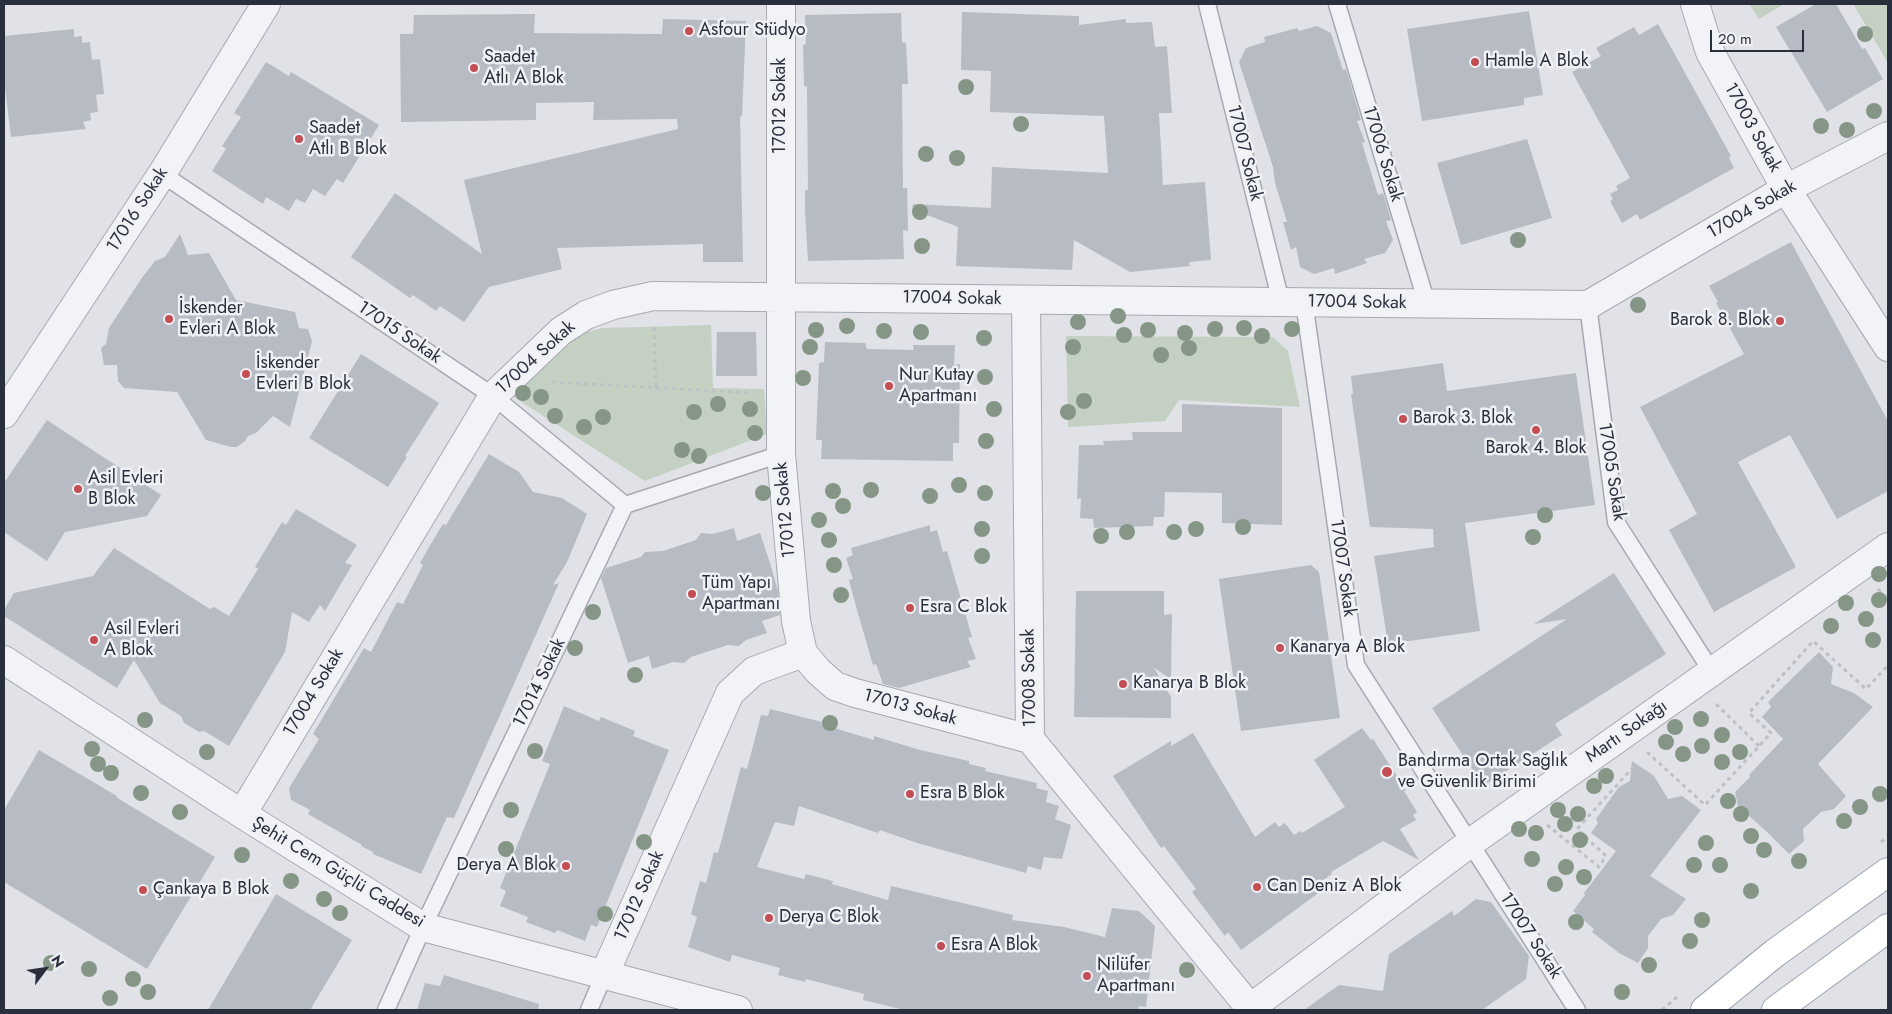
<!DOCTYPE html>
<meta charset="utf-8">
<style>
body{margin:0}
#map{position:relative;width:1892px;height:1014px;overflow:hidden;background:#e0e2e8;font-family:Jost,sans-serif}
canvas{display:block}
.frame{position:absolute;inset:0;border:5px solid #2a2f3e;pointer-events:none}
.north{position:absolute;left:20px;top:944px;width:50px;height:50px;-webkit-text-stroke:4px #eff1f5;paint-order:stroke;rotate:59deg;font-size:14px;font-weight:700;line-height:20px;text-align:center;color:#2a2f3e}
.north::after{content:'';display:block;margin:auto;width:18px;height:22px;background:#2a2f3e;clip-path:polygon(50% 0,100% 100%,50% 72%,0 100%)}
.scale{position:absolute;left:1710px;top:30px;width:94px;height:22px;box-sizing:border-box;border:2px solid #2a2f3e;border-top:0;padding-left:6px;font-size:15px;line-height:18px;white-space:nowrap;color:#2a2f3e;-webkit-text-stroke:4px #eff1f5;paint-order:stroke}
</style>
<div id="map">
<canvas width="1892" height="1014"></canvas>
<div class="frame"></div>
<div class="north">N</div>
<div class="scale">20 m</div>
</div>
<script>
const c = document.querySelector('canvas').getContext('2d');
c.lineJoin = 'round';
function paint(path, color) { c.fillStyle = color; c.fill(path, 'evenodd'); }
function stroke(path, color, width, dash) { c.strokeStyle = color; c.lineWidth = width; c.lineCap = dash ? 'butt' : 'round'; c.setLineDash(dash || []); c.stroke(path); }
function write(font, color, halo, rows, align = 'center') {
  c.font = font + ' Jost,sans-serif'; c.lineWidth = 5; c.setLineDash([]); c.textBaseline = 'middle'; c.strokeStyle = halo; c.fillStyle = color; for (const [text, x, y, turn = 0] of rows) {
    c.save(); c.translate(x, y); c.rotate((+turn || 0) * Math.PI / 180); c.textAlign = isNaN(turn) ? turn : align; if (halo) c.strokeText(text, 0, 0); c.fillText(text, 0, 0); c.restore();
  }
}
paint(new Path2D(`
 M1749,4H1784L1759,19Z
 M1853,4H1888V63Z
 M711,325L713,388L764,389L767,434L645,481L509,394L571,336L603,328Z
 M1066,336L1273,337L1288,351L1300,407L1179,400L1165,421L1068,427Z`), '#c4d1c2');
paint(new Path2D(`
 M1816,4H1836L1862,49L1865,48L1883,79L1827,112L1776,27Z
 M1529,11L1543,95L1524,98V105L1422,121L1407,29Z
 M962,12L1079,16V25L1126,19V23L1152,22L1155,47L1167,46L1172,113H1159L1163,185L1205,182L1211,260L1189,262L1190,266L1130,272L1074,240L1072,270L956,266L958,227L912,209L913,204L991,208L992,167L1108,173L1104,116L990,112L991,71L961,70Z
 M901,13L902,42L906,43L908,84H902L903,188H907L908,231L903,230L904,259L808,261L805,210V190H808L807,87L804,86L803,45L806,44L805,15Z
 M535,14L534,33L662,34L663,19L746,21L742,117L740,116L743,262H703V244L557,248L562,269L489,287L464,322L440,306L436,311L413,295L410,298L351,257L395,193L482,254L464,180L678,129L677,119L593,120L594,102L536,103V120L401,122L400,34H413L414,15Z
 M1658,24L1731,156L1729,158L1734,168L1640,220L1637,214L1622,223L1610,201L1613,199L1610,194L1618,190L1616,186L1630,178L1572,72L1601,56L1596,48L1634,27L1639,35Z
 M1317,26L1331,33L1343,70L1346,69L1361,120L1357,121L1365,142L1362,143L1378,195L1383,193L1391,220L1386,221L1393,240L1385,253L1364,259L1367,263L1335,274L1334,268L1314,274L1300,267L1296,247L1291,250L1283,222H1287L1275,183L1273,167L1239,62L1246,48L1265,42L1264,37L1297,28L1299,31Z
 M74,29V37L82,36V43L90,42L92,60L100,59L104,94L96,95L98,112L90,113L91,120L83,122L86,129L11,137L4,79V36Z
 M266,62L289,76L291,72L379,125L343,183L337,179L325,196L313,189L305,203L296,199L289,211L266,197L263,204L212,171L226,149L222,146L241,117L234,113Z
 M1527,139L1552,218L1461,245L1437,163Z
 M180,234L188,255L209,253L236,300L295,312L299,328L308,329L312,341L290,427L273,416L256,433L248,436L245,441L237,447H231L206,440L177,392L124,388L118,381L117,365H104L101,348L106,344L109,328L141,279L155,261L165,257Z
 M1791,242L1888,421V491L1837,519L1790,435L1738,462L1796,567L1714,612L1669,530L1697,514L1640,407L1744,354L1716,303L1718,302L1709,286Z
 M717,332H756L757,376H716Z
 M825,342L865,343L867,349L914,350L913,345H955L954,365L960,364L959,443H953V461L821,459L822,440H816L819,363L824,362Z
 M361,354L439,403L405,456L407,457L388,487L309,438Z
 M1443,363L1447,391L1576,373L1595,505L1465,523L1480,631L1388,644L1374,556L1434,547L1433,529L1370,527L1351,394H1353L1351,376Z
 M1182,404L1282,408V525L1222,523V493L1165,492L1164,517H1154L1153,526L1094,528L1093,519L1080,518L1081,498L1077,499L1079,445H1104L1103,441L1133,440L1132,432H1182Z
 M47,420L161,495L147,516L65,532L47,561L4,532V483Z
 M489,454L519,472L533,492L562,498L587,514L567,562L553,585L559,583L454,818L447,817L421,874L373,854V852L361,846L362,845L308,814L310,810L291,800L289,788L319,739L313,734L332,702L364,648L371,652L397,602L403,604L423,565L420,563L429,547L443,524L446,525Z
 M296,509L357,545L345,563L352,565L325,611L320,605L309,622L292,612L285,652L229,746L204,731L199,732L184,723L181,716L160,703L134,660L117,688L4,616V610L14,593L93,576L114,548L210,609L214,607L229,616L258,569L255,567L282,522L286,525Z
 M930,525V532L937,530L943,552L947,551L972,637L968,638L976,659L967,661L971,667L899,688L883,684L876,664L873,665L857,610L849,580L853,579L846,558L853,555L851,548Z
 M734,528L737,541L760,533L770,563L778,591L780,615L762,621L767,633L746,640L739,646L728,645L691,657L684,663L673,662L652,669L649,656L628,663L601,578L606,568L641,557L645,552L663,551L696,540L701,533L713,534Z
 M1311,565L1319,572L1340,718L1241,731L1219,579Z
 M1614,573L1666,654L1555,724L1562,735L1483,786L1432,708L1567,619L1534,624Z
 M1076,591H1164V615L1172,614L1171,679L1154,668L1171,697V718L1074,717Z
 M1819,652L1833,667L1831,684L1854,693L1873,707L1818,764L1846,796L1834,809L1821,812L1803,829L1804,841L1789,854L1766,831L1738,806L1735,792L1750,777L1749,775L1783,739L1762,717L1771,707L1768,702Z
 M564,706L599,721L601,717L635,731L633,736L669,750L597,927L591,925L585,941L557,930L555,933L526,922L528,917L500,906L506,891L500,888L550,764L542,761Z
 M770,709L822,722L821,724L874,740V736L920,750L969,761V764L986,768L985,771L1037,783L1036,788L1048,791L1046,802L1059,806L1055,819L1071,825L1062,859L1044,857L1041,870L1028,866L1026,873L917,843L880,830L878,833L799,806L794,826L775,822L757,867L804,879L806,874L833,881L832,884L888,900L891,886L1013,915L1012,920L1064,927L1105,937L1112,908L1139,911L1155,926L1146,1007L1139,1006L1138,1010H904L863,1000L864,994L806,979L805,982L778,975L780,968L732,955L730,962L688,947L697,917L691,914L700,881L706,883L714,852L718,853L741,767L747,769L761,715L768,716Z
 M1362,728L1371,740L1373,739L1406,790L1404,791L1417,812L1413,815L1416,820L1400,829L1419,860L1383,841L1331,872L1332,874L1317,884L1321,891L1241,950L1228,932L1225,936L1192,892L1196,889L1164,846L1161,848L1113,776L1171,741V746L1193,733L1255,837L1275,822L1279,827L1285,823L1294,835L1300,831L1302,833L1345,807L1314,760Z
 M39,750L117,796L116,797L215,857L147,969L4,882V810Z
 M1632,761L1654,776L1668,799L1682,796L1701,810L1650,876L1686,899L1673,915L1661,919L1648,936V948L1638,963L1619,953L1592,932L1594,929L1573,911L1585,895L1584,893L1616,851L1591,833L1598,823L1596,819L1619,787L1630,781Z
 M276,894L352,940L310,1010H208Z
 M1476,899L1491,902L1529,956L1526,979L1482,1010H1304L1339,985L1383,991L1389,954L1452,911L1454,916Z
 M444,975L539,1004L538,1010H417L425,983L440,986Z`), '#b7bbc4');
const lane = new Path2D(`
 M1207,4L1281,302
 M1337,4L1427,304
 M162,174L493,396L625,505
 M1304,302L1356,665L1577,1010
 M1588,305L1616,522L1712,672
 M386,1010L423,927L625,505L781,454
 M589,1010L604,975`);
const street = new Path2D(`
 M781,4V454L796,621L803,653L818,671L835,686L855,693L1030,739
 M1695,4L1710,52L1786,189L1888,347
 M1026,300L1030,739L1251,1009
 M4,414L162,174L266,4
 M4,660L242,814L423,927L738,1010
 M242,814L493,396L561,331L586,315L613,305L653,296L1588,305L1786,189L1888,136
 M604,975L730,693L754,671L803,653
 M1248,1010L1470,843L1888,547`);
const primary = new Path2D(`
 M1705,1010L1775,953L1888,872
 M1776,1010L1888,928`);
stroke(lane, '#a6a9b2', 19);
stroke(street, '#a6a9b2', 30);
stroke(primary, '#a0a5b2', 30);
stroke(new Path2D(`
 M654,327L656,388
 M552,382L753,393
 M1878,589L1888,600
 M1716,704L1759,746
 M1647,752L1705,805L1771,733L1749,713L1813,641L1866,689L1888,665
 M1547,825L1599,867L1606,856L1577,829L1635,765
 M1881,842L1888,837
 M1662,1010L1677,997`), '#bec0c6', 3, [4, 4]);
stroke(lane, '#f2f3f6', 16);
stroke(street, '#f2f3f6', 28);
stroke(primary, '#fff', 28);
c.fillStyle = '#859687';
for (const [x, y] of [
 [1865,34],
 [966,87],
 [1874,111],
 [1021,124],
 [1821,126],
 [1847,130],
 [926,154],
 [957,158],
 [920,212],
 [1518,240],
 [922,246],
 [1638,305],
 [1118,316],
 [1078,322],
 [847,326],
 [1244,328],
 [1215,329],
 [1292,329],
 [816,330],
 [1148,330],
 [884,331],
 [921,332],
 [1185,333],
 [1124,335],
 [1262,336],
 [984,338],
 [810,347],
 [1073,347],
 [1189,348],
 [1161,355],
 [985,377],
 [803,378],
 [523,393],
 [541,397],
 [1084,401],
 [718,404],
 [750,409],
 [994,409],
 [694,412],
 [1068,412],
 [555,416],
 [603,417],
 [584,427],
 [755,433],
 [986,441],
 [682,450],
 [699,456],
 [959,485],
 [871,490],
 [833,491],
 [763,493],
 [985,493],
 [930,496],
 [843,506],
 [1545,515],
 [819,520],
 [1243,527],
 [982,529],
 [1196,529],
 [1127,532],
 [1174,532],
 [1101,536],
 [1533,537],
 [829,540],
 [982,556],
 [834,565],
 [1879,574],
 [841,595],
 [1879,600],
 [1846,603],
 [593,612],
 [1866,619],
 [1831,626],
 [1873,640],
 [575,648],
 [635,675],
 [1701,719],
 [145,720],
 [830,723],
 [1675,727],
 [1722,735],
 [1666,742],
 [1702,746],
 [92,749],
 [535,751],
 [207,752],
 [1740,752],
 [1683,754],
 [1722,762],
 [98,764],
 [111,773],
 [1606,776],
 [1594,786],
 [141,793],
 [1880,794],
 [1728,801],
 [1860,807],
 [511,810],
 [1558,810],
 [180,812],
 [1578,814],
 [1741,814],
 [1844,821],
 [1565,824],
 [1519,829],
 [1536,833],
 [1751,836],
 [1580,840],
 [644,842],
 [1706,843],
 [506,849],
 [1764,850],
 [242,855],
 [1532,859],
 [1799,861],
 [1694,865],
 [1720,865],
 [1566,867],
 [1584,877],
 [291,881],
 [1555,884],
 [1751,891],
 [324,899],
 [340,913],
 [605,914],
 [1702,920],
 [1576,922],
 [1690,941],
 [51,963],
 [1649,965],
 [89,969],
 [1187,970],
 [133,979],
 [148,992],
 [1622,992],
 [110,998]
]) { c.beginPath(); c.arc(x, y, 8, 0, 2 * Math.PI); c.fill(); }
for (const [x, y, r, color] of [
 [689,31,5,"#c34e54"],
 [1475,62,5,"#c34e54"],
 [474,68,5,"#c34e54"],
 [299,139,5,"#c34e54"],
 [169,319,5,"#c34e54"],
 [1780,321,5,"#c34e54"],
 [246,374,5,"#c34e54"],
 [889,386,5,"#c34e54"],
 [1403,419,5,"#c34e54"],
 [1536,430,5,"#c34e54"],
 [78,489,5,"#c34e54"],
 [692,594,5,"#c34e54"],
 [910,608,5,"#c34e54"],
 [94,640,5,"#c34e54"],
 [1280,648,5,"#c34e54"],
 [1123,684,5,"#c34e54"],
 [1387,772,6,"#c34e54"],
 [910,794,5,"#c34e54"],
 [566,866,5,"#c34e54"],
 [1257,887,5,"#c34e54"],
 [143,890,5,"#c34e54"],
 [769,918,5,"#c34e54"],
 [941,946,5,"#c34e54"],
 [1087,976,5,"#c34e54"]
]) { const dot = new Path2D(); dot.arc(x, y, r, 0, 2 * Math.PI); c.fillStyle = color; c.fill(dot); stroke(dot, '#eff1f5', 2); }
write('18px', '#2a2f3e', '#eff1f5', [
 ["Asfour Stüdyo",699,31],
 ["Saadet",484,58],
 ["Atlı A Blok",484,79],
 ["Hamle A Blok",1485,62],
 ["Saadet",309,129],
 ["Atlı B Blok",309,150],
 ["İskender",179,309],
 ["Evleri A Blok",179,330],
 ["Barok 8. Blok",1770,321,"right"],
 ["İskender",256,364],
 ["Evleri B Blok",256,385],
 ["Nur Kutay",899,376],
 ["Apartmanı",899,397],
 ["Barok 3. Blok",1413,419],
 ["Barok 4. Blok",1536,449,"center"],
 ["Asil Evleri",88,479],
 ["B Blok",88,500],
 ["Tüm Yapı",702,584],
 ["Apartmanı",702,605],
 ["Esra C Blok",920,608],
 ["Asil Evleri",104,630],
 ["A Blok",104,651],
 ["Kanarya A Blok",1290,648],
 ["Kanarya B Blok",1133,684],
 ["Bandırma Ortak Sağlık",1398,762],
 ["ve Güvenlik Birimi",1398,783],
 ["Esra B Blok",920,794],
 ["Derya A Blok",556,866,"right"],
 ["Can Deniz A Blok",1267,887],
 ["Çankaya B Blok",153,890],
 ["Derya C Blok",779,918],
 ["Esra A Blok",951,946],
 ["Nilüfer",1097,966],
 ["Apartmanı",1097,987]
], 'left');
write('18px', '#2a2f3e', '#eff1f5', [
 ["17012 Sokak",781,106,-90],
 ["17003 Sokak",1752,128,61],
 ["17007 Sokak",1244,153,76],
 ["17006 Sokak",1382,154,73],
 ["17016 Sokak",138,210,-57],
 ["17004 Sokak",1752,210,-30],
 ["17004 Sokak",952,299,1],
 ["17004 Sokak",1357,303,1],
 ["17015 Sokak",399,333,34],
 ["17004 Sokak",536,358,-42],
 ["17005 Sokak",1611,472,81],
 ["17012 Sokak",786,510,-95],
 ["17007 Sokak",1342,568,82],
 ["17008 Sokak",1030,678,-91],
 ["17014 Sokak",540,683,-64],
 ["17004 Sokak",314,693,-59],
 ["17013 Sokak",910,708,15],
 ["Martı Sokağı",1627,732,-35],
 ["Şehit Cem Güçlü Caddesi",338,873,31],
 ["17012 Sokak",640,896,-66],
 ["17007 Sokak",1530,936,57]
]);
</script>
